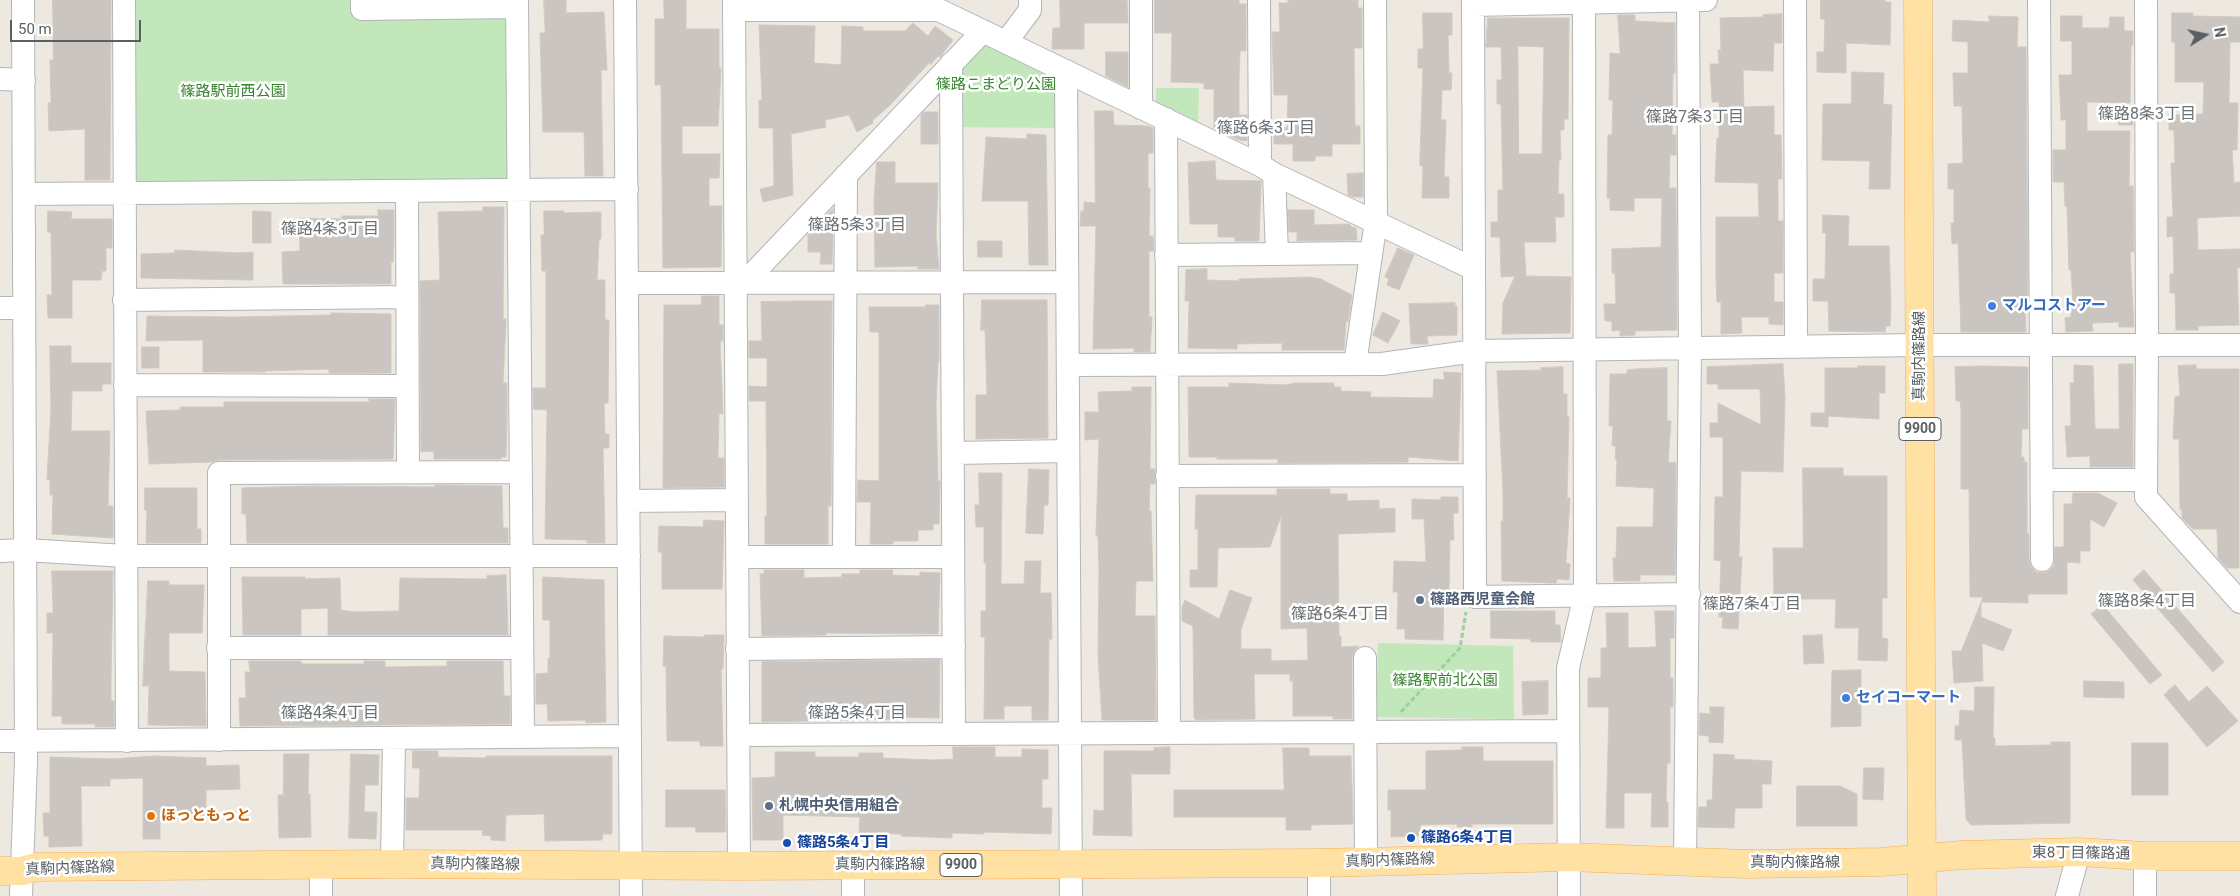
<!DOCTYPE html>
<meta charset="utf-8">
<style>
body{margin:0}
#map{position:relative;width:2240px;height:896px;overflow:hidden;background:#ede8e0;font-family:Roboto,sans-serif}
canvas{display:block}
.north{position:absolute;left:2180px;top:10px;width:50px;height:50px;-webkit-text-stroke:4px #fff;paint-order:stroke;rotate:80deg;font-size:14px;font-weight:700;line-height:20px;text-align:center;color:#595f63}
.north::after{content:'';display:block;margin:auto;width:18px;height:22px;background:#595f63;clip-path:polygon(50% 0,100% 100%,50% 72%,0 100%)}
.scale{position:absolute;left:10px;top:20px;width:131px;height:22px;box-sizing:border-box;border:2px solid #595f63;border-top:0;padding-left:6px;font-size:15px;line-height:18px;white-space:nowrap;color:#595f63;-webkit-text-stroke:4px #fff;paint-order:stroke}
</style>
<div id="map">
<canvas width="2240" height="896"></canvas>
<div class="north">N</div>
<div class="scale">50 m</div>
</div>
<script>
const c = document.querySelector('canvas').getContext('2d');
c.lineJoin = 'round';
function paint(path, color) { c.fillStyle = color; c.fill(path, 'evenodd'); }
function stroke(path, color, width, dash) { c.strokeStyle = color; c.lineWidth = width; c.lineCap = dash ? 'butt' : 'round'; c.setLineDash(dash || []); c.stroke(path); }
function write(font, color, halo, rows, align = 'center') {
  c.font = font + ' Roboto,"Noto Sans JP",sans-serif'; c.lineWidth = 5; c.setLineDash([]); c.textBaseline = 'middle'; c.strokeStyle = halo; c.fillStyle = color; for (const [text, x, y, turn = 0] of rows) {
    c.save(); c.translate(x, y); c.rotate((+turn || 0) * Math.PI / 180); c.textAlign = isNaN(turn) ? turn : align; if (halo) c.strokeText(text, 0, 0); c.fillText(text, 0, 0); c.restore();
  }
}
paint(new Path2D(`
 M136,0H353L354,18L501,15L508,21L510,178L505,183L142,186L136,181Z
 M983,31L1066,71V128L952,127L951,64Z
 M1156,88H1199L1198,122L1156,103Z
 M1378,643L1513,646L1514,719L1376,717Z`), '#c2e7bb');
const building = new Path2D(`
 M53,0H111L110,180H85V129L49,131L48,103H51L50,60H53Z
 M544,0H566V13L604,12L607,70H601L603,176H585L584,132H543L540,33H545Z
 M664,0H686V29H719V68H721L718,126H682V154H720L719,178H709V206H722L721,267L663,268L661,85H655V19H664Z
 M1060,0H1127L1128,23H1084V49H1052L1053,28H1060Z
 M1155,0H1239V4H1246V51H1240L1239,78V115H1247V141L1239,140L1214,128V89H1204V83L1171,82L1172,33H1155Z
 M1288,0H1358V8H1362V48H1354L1355,126H1360V144H1332V156H1315V161H1293V144H1274V128H1287L1288,95H1274L1272,32H1280L1279,3H1288Z
 M1821,0H1885V2H1891L1890,45L1846,43V73L1817,72V52H1824L1825,19H1821Z
 M1423,13H1452V35H1448L1449,73H1452L1451,90H1442L1441,120H1446L1444,177H1449V198H1422L1423,166H1420V156L1423,68H1418V49H1423Z
 M2172,13H2193V16L2240,17V42H2230L2229,103H2238L2237,150H2232L2234,183L2240,182V216L2197,218L2198,250L2240,249V268H2237L2239,325L2198,326V330H2176L2175,293H2170V274H2174L2173,236L2167,237V217H2173L2171,163H2175L2174,130H2169V115L2203,114L2204,82H2175V42H2172Z
 M1782,14V43H1774L1773,71L1743,70L1744,107L1774,106V135H1781L1782,179H1778V221H1783V273H1774V302H1783V325L1769,324V317H1741L1742,333L1721,334V302H1717L1716,278V217H1759L1758,183L1715,182L1717,138H1719V102H1712L1710,64H1719L1718,50H1721L1720,18L1763,17V15Z
 M1618,15H1635V21L1675,23V73H1673L1672,135H1676V155H1670L1669,188H1676L1677,330L1635,331V335L1620,336V330L1612,331V321H1605L1604,304H1616L1615,273H1612V249L1661,247L1662,198H1634V211L1610,210V198H1607L1608,135H1612L1613,100H1609L1610,53L1620,54Z
 M1989,16L2018,17L2017,47H2026L2028,311H2025L2026,332H1961L1958,243L1952,244L1951,223H1954V189H1948V164L1963,163L1962,106H1954L1953,73H1968V42L1952,41L1953,20L1989,22Z
 M2061,16H2082V28H2109L2110,17H2124V31H2133V45H2131L2130,103L2087,102V131H2130L2129,186H2133L2134,252H2130L2134,327H2119V322L2092,323L2093,331L2066,332L2065,318L2071,317V304H2073L2071,270H2069L2067,206H2065L2064,182H2053V150H2066V120H2061L2059,75H2072V41H2061Z
 M1488,18H1569L1568,119H1564V130H1560L1561,160H1559L1558,194H1564V217H1555L1556,242H1524L1526,276L1571,277L1570,333L1502,334L1503,303L1515,276L1501,277L1500,237H1491V222H1498V190H1503L1501,104H1497V80H1502L1501,47H1486ZM1518,46L1544,47L1542,154H1519Z
 M913,23L928,36L935,26L953,40L940,57L938,56L930,65L931,61L890,105L872,121L873,123L857,132L849,115L825,120L826,127L791,134L793,195L763,202L760,189L774,186L773,128H759V100H762L759,25L815,26L814,63L841,65L842,26L863,27V31H905Z
 M1106,52H1128V87L1106,76Z
 M1852,72L1884,73L1883,104L1892,105L1890,189H1869L1870,161L1822,160L1823,104H1851Z
 M2119,106H2133V125H2119Z
 M1095,111H1113L1114,125L1148,126L1153,128V153H1148V188H1150L1149,236H1153L1154,251H1149V317H1152L1150,352H1134V348L1093,349L1096,226H1080L1081,211H1084V202L1095,203Z
 M924,112H938V144H921V115Z
 M1027,134L1046,135L1048,265H1029L1028,201H982L986,137L1027,139Z
 M1215,161L1216,180L1261,181L1259,241H1235V237H1218V224H1190L1188,163Z
 M877,162H895V183H938L936,235L939,269H918V266L875,267L874,201Z
 M1363,173V197H1353L1348,195L1347,174Z
 M483,207H504L503,319H506V322L503,383H507V419L506,457H501V459H434V451L421,452L420,281L440,280L438,212L483,211Z
 M833,209L832,264H820L821,252H808V235Z
 M378,210H394V244L393,262H391V284H283L282,252L300,251L299,218L342,219V216H378Z
 M1288,210H1314V225L1349,224L1352,227L1356,228L1357,240L1297,241V232H1289Z
 M48,211L72,212L71,219H112V248H106V271H102L101,280H72V318H48L47,295H52L51,233L48,232Z
 M253,211L271,212V243H253Z
 M544,211H564V213L601,212V239H599L597,280H605V320H609L608,403H604L605,434H609V448H603L605,543H587V540L545,539L547,410L533,409V388H546V271H542L541,235H544Z
 M1823,215L1849,216L1848,246H1889L1891,304L1890,326H1886L1885,332L1829,331L1828,301H1813V279H1825L1826,233H1823Z
 M978,241H1002V257H978Z
 M1398,248L1414,255L1399,290L1387,285L1389,279L1385,277Z
 M175,250L239,253L253,252V280L141,278V254L175,253Z
 M1207,269V280L1239,281V279L1309,277L1321,279L1352,295L1348,322L1346,321L1344,350H1282V343L1237,344V349L1188,348L1189,301H1185L1186,270Z
 M702,296H719V325H723V341H720L723,414L719,413L718,458H724V487L663,488L664,305H701Z
 M982,300H1047L1048,438L976,439V395H987L985,330H981Z
 M803,301H832L831,506H828V544H765V516H767L766,401H749V386L767,387V358H749V341H762L761,302Z
 M1455,303V306H1457V335L1427,336L1428,344H1411L1409,304Z
 M926,305H939V362H938L936,405L938,481H940L939,524H933V530H918V541H893V544H870L871,502H857L858,480L879,481V332H870L869,307H926Z
 M1383,312L1400,321L1388,343L1373,335Z
 M331,313L391,314V373H329V369L265,371V372H203V340L146,341L147,316L235,317L331,315Z
 M50,346H71V363H111V384H102V391H72L71,431H110L108,506H113V538L52,534L53,495H50V480H47L51,408Z
 M142,347H159V368H142Z
 M1783,364L1785,398L1783,472L1741,471L1739,557H1742L1738,629L1722,628L1723,617H1719L1721,561L1714,560L1715,497H1723V437H1710V423H1718V403L1761,425L1760,389H1718V384H1707V367Z
 M2119,364H2133V467H2090V456L2067,457L2065,426H2071L2070,383H2074V365L2093,366L2095,429H2119Z
 M2196,365V369H2239V568H2227L2218,558L2217,529H2193L2182,518V509L2180,510L2179,439H2173L2175,397L2180,396L2178,366Z
 M1858,366H1885V393H1879V419L1828,416V427L1811,426V413H1825V368H1858Z
 M1983,366L2028,367V429H2022L2021,457H2024V462H2027V534H2029V560L2031,567L2036,572L2043,573L2049,571L2054,566L2055,547H2064V504H2072L2073,493H2098L2117,503L2104,527L2090,519V551H2080V563L2067,562V594H2028V603L1981,602L1983,597H1970L1969,489H1961V411L1960,401H1956L1955,367Z
 M1563,367V394H1567V417H1569L1567,498H1570L1566,563L1570,564L1569,580L1557,579L1556,583H1551L1502,581L1501,521H1503V490L1497,371L1541,370V368Z
 M1667,368V421H1671L1668,462L1676,463L1675,575H1640V581H1614L1613,558H1616L1617,527H1653L1654,488L1616,486L1617,459H1615L1616,446H1612L1613,426H1609L1610,374H1627V370L1635,369Z
 M1444,372L1461,373L1458,461L1408,457V462L1278,463V459H1217V457H1189L1188,387H1229V383L1286,385L1295,383H1334V387H1341V391L1371,392L1370,397L1433,398L1434,379L1444,380Z
 M1132,387H1151L1150,469H1155V484H1150L1149,511H1151L1153,581H1136L1135,616H1155L1156,720H1102L1098,655L1099,570L1098,536H1096L1099,439L1085,440V412H1099L1098,392L1132,391Z
 M369,399H395L393,459L219,460L212,462L149,464L146,411L180,410V407H224V402H369Z
 M1803,468H1843V476H1887V598H1882V638L1888,639L1887,661L1858,660L1859,628H1835L1836,599H1774L1773,548H1803Z
 M1029,469L1049,470L1048,505H1044L1043,534L1026,533Z
 M979,473H1002L1001,584H1024L1025,561H1041L1040,593H1051L1052,639H1049L1048,720H1032V706H1004V719H984L985,637H981V611H986V563H984V527H976L975,505H979Z
 M435,485L502,486L503,528H508V543H247L246,514H242V488L311,486L435,487Z
 M145,488H197V529H201V543H146L147,510H145Z
 M1277,489H1330V494H1347V501L1379,500V509L1395,508V532L1338,534L1339,636H1341V647L1359,646L1354,651L1352,658V719H1333V716H1293V681H1290V674H1254L1255,719L1197,720L1194,718L1193,626L1182,621V607L1185,600L1219,619L1230,590L1252,598L1241,629V649H1271V661L1308,660L1307,628L1281,629V516L1270,547L1218,548L1217,587H1190V570H1198V529H1195L1196,495H1277Z
 M1441,497H1458V513H1453L1454,540H1450L1449,590H1444L1443,640L1405,639V629H1397L1398,592H1393L1394,561L1426,562L1424,519H1412V499L1441,500Z
 M704,520L724,521L722,589H662V552H658L659,526L703,527Z
 M764,570H804V578L842,577V574H860V570H893L892,575L920,576V572L940,573L938,634L826,633V635L762,636L760,574H764Z
 M2144,570L2224,662L2213,672L2133,580Z
 M52,571H113L111,679V701H114V727H95V724H62V716H52L53,633H47V613H53Z
 M506,575L508,635H328V608L301,609V635H243L242,577H305V579L340,578L341,610L354,612L399,611L400,578L487,579V576Z
 M543,577L604,580L606,722L586,723V720L548,721L547,704H536V674L548,673V658H550V620H543Z
 M148,581H169V585H204L202,633H169V671L205,672L206,726L148,725L149,686H143Z
 M1981,603V617L2012,630L2003,651L1982,643L1983,681L1954,683L1952,651H1961Z
 M2103,605L2162,675L2150,684L2091,614Z
 M1491,611H1555V625H1560L1561,642H1531L1530,639L1491,638Z
 M1655,611H1674V638H1670V678H1673V707H1670V763H1667L1666,802H1668V827H1651L1652,793H1624V828H1606L1609,707H1588V678H1601V648H1607L1606,613H1628V648L1656,647Z
 M705,635H724L723,669H721L723,746H700V741H667L666,666H663L664,636L704,637Z
 M1822,635L1824,663L1804,664L1803,636Z
 M940,660L939,718L899,717V719L762,722V662Z
 M249,661H300L303,664H364V661H385V667L447,666V661H503L504,696H510V724L240,726L239,698H246L245,672H250Z
 M1861,670V726L1831,727L1832,671Z
 M1548,681V714L1523,715L1522,682Z
 M2084,681L2124,682V698L2084,697Z
 M2175,685L2189,702L2207,686L2238,721L2207,747L2164,695Z
 M1975,687H1994L1993,738H1995V746L2051,745V742H2070V823L1971,825L1966,819L1962,740H1955V726H1959L1960,710L1974,711Z
 M1710,707H1724L1723,743L1709,742V736L1699,735L1700,713L1710,714Z
 M2132,743H2168V795H2132Z
 M953,747H995V757H1022V749L1048,750V779H1042V808H1052L1051,834L984,832V834L952,833V838L901,836V834L859,833L860,817L783,815V840H753L752,778L775,777V752H815V757H859V753H883V758L934,760L953,759Z
 M1170,747V774H1131L1132,836L1093,835L1094,810L1104,811V751H1154V748Z
 M1462,747H1483V761H1553V824H1472V827H1457V824L1420,825V836L1391,837V810H1388V790H1426V751L1462,750Z
 M1283,748H1309V756H1351L1353,824L1311,825V830H1286V817H1174V790H1284Z
 M413,751H438V757L486,758V756H612V834H603L602,840L545,841L544,814L506,815L505,841L491,840V836L482,835L483,830H406V798H419L420,768H413Z
 M284,754H309L308,794H310L311,837L279,838L278,795H283Z
 M351,754L379,755L378,785H365L364,812H377L376,839L349,838Z
 M1714,754L1734,755V759L1772,761L1771,784H1762V808H1735L1734,828L1698,827L1699,807H1707V800H1712Z
 M156,756L206,758V766L239,765L240,789L206,790V819H160V839H143V778L110,779V786H81L82,846L49,847V836H44L43,813H50V757L111,759Z
 M1864,768H1884L1883,800L1863,799Z
 M1797,786H1840L1857,794V826H1797Z
 M666,790H725L726,832H696L695,827H666Z`);
paint(building, '#cac5c0');
stroke(building, '#d2c9bf', 1);
const minor = new Path2D(`
 M124,0L127,741
 M362,0V9L517,7
 M517,0L523,737
 M625,0L631,896
 M734,0L739,866
 M1141,0V108
 M1259,0L1260,165
 M1795,0L1796,347
 M2039,0L2042,560
 M2146,0L2147,345L2146,497L2240,602
 M1473,5L1706,0
 M734,10H939L1260,165L1274,174L1474,269L1473,0
 M1006,42L1030,10V0
 M951,64L954,733
 M1066,71L1071,896
 M0,79L24,80
 M1166,119L1169,732
 M1274,174L1277,254
 M407,191L408,472
 M24,194L627,189
 M1166,255L1371,253
 M1474,269L1475,597L1689,594
 M745,282L983,31
 M627,283L1067,282
 M124,300L406,297
 M0,308H24
 M1355,364L1376,221L1375,0
 M1068,365L1382,364L1475,351L1920,345H2240
 M125,385L407,386
 M953,453L1068,451
 M1167,476L1475,475
 M2042,480H2146
 M628,501L737,500
 M0,551L25,550L125,556H629
 M737,557H953
 M844,557L846,175
 M218,648H522
 M737,649L954,647
 M1365,658L1366,862
 M738,735L1568,731
 M219,740V473L521,472
 M0,741L630,736
 M1685,861L1690,348L1688,0
 M1319,863V896
 M321,864V896
 M392,864L394,738
 M853,865V896
 M21,896L26,761L23,0
 M1569,896L1568,668L1585,595L1584,2
 M2067,896L2079,852
 M2145,896V856`);
const major = new Path2D(`
 M1918,0L1922,896
 M0,871H22L36,867L392,864L739,866L1319,863L1569,857L1746,864L1882,862L1962,855L2079,852L2145,856H2240`);
stroke(minor, '#b2b5b9', 24);
stroke(major, '#f9ad4e', 29);
stroke(new Path2D(`
 M1401,712L1460,648L1466,612`), '#9ad29f', 3, [5, 2.5]);
stroke(minor, '#fff', 22);
stroke(major, '#ffe1a4', 28);
for (const [x, y, r, color] of [
 [1992,306,5,"#3f7fe0"],
 [1420,600,5,"#5c6f8a"],
 [1846,698,5,"#3f7fe0"],
 [769,806,5,"#5c6f8a"],
 [151,816,5,"#e8710a"],
 [1411,838,5,"#1a4fb4"],
 [787,843,5,"#1a4fb4"]
]) { const dot = new Path2D(); dot.arc(x, y, r, 0, 2 * Math.PI); c.fillStyle = color; c.fill(dot); stroke(dot, '#fff', 2); }
for (const [x, y, w] of [
 [1920,429,42],
 [961,865,42]
]) { const box = new Path2D(); box.roundRect(x - w / 2, y - 11.5, w, 23, 4); c.fillStyle = '#fff'; c.fill(box); stroke(box, '#595f63', 1); }
write('bold 14px', '#595f63', null, [
 ["9900",1920,429],
 ["9900",961,865]
]);
write('15px', '#39842f', '#fff', [
 ["篠路こまどり公園",996,85],
 ["篠路駅前西公園",233,92],
 ["篠路駅前北公園",1445,681]
]);
write('bold 15px', '#366cbe', '#fff', [
 ["マルコストアー",2002,306],
 ["セイコーマート",1856,698]
], 'left');
write('15px', '#595f63', '#fff', [
 ["真駒内篠路線",1920,356,-90],
 ["東8丁目篠路通",2081,854,1],
 ["真駒内篠路線",1390,861,-2],
 ["真駒内篠路線",1795,863],
 ["真駒内篠路線",475,865,1],
 ["真駒内篠路線",880,865],
 ["真駒内篠路線",70,869,-2]
]);
write('bold 15px', '#4e5e75', '#fff', [
 ["篠路西児童会館",1430,600],
 ["札幌中央信用組合",779,806]
], 'left');
write('bold 15px', '#c56008', '#fff', [
 ["ほっともっと",161,816]
], 'left');
write('bold 15px', '#164399', '#fff', [
 ["篠路6条4丁目",1421,838],
 ["篠路5条4丁目",797,843]
], 'left');
write('16px', '#6a7175', '#fff', [
 ["篠路8条3丁目",2147,115],
 ["篠路7条3丁目",1695,118],
 ["篠路6条3丁目",1266,129],
 ["篠路5条3丁目",857,226],
 ["篠路4条3丁目",330,230],
 ["篠路8条4丁目",2147,602],
 ["篠路7条4丁目",1752,605],
 ["篠路6条4丁目",1340,615],
 ["篠路4条4丁目",330,714],
 ["篠路5条4丁目",857,714]
]);
</script>
